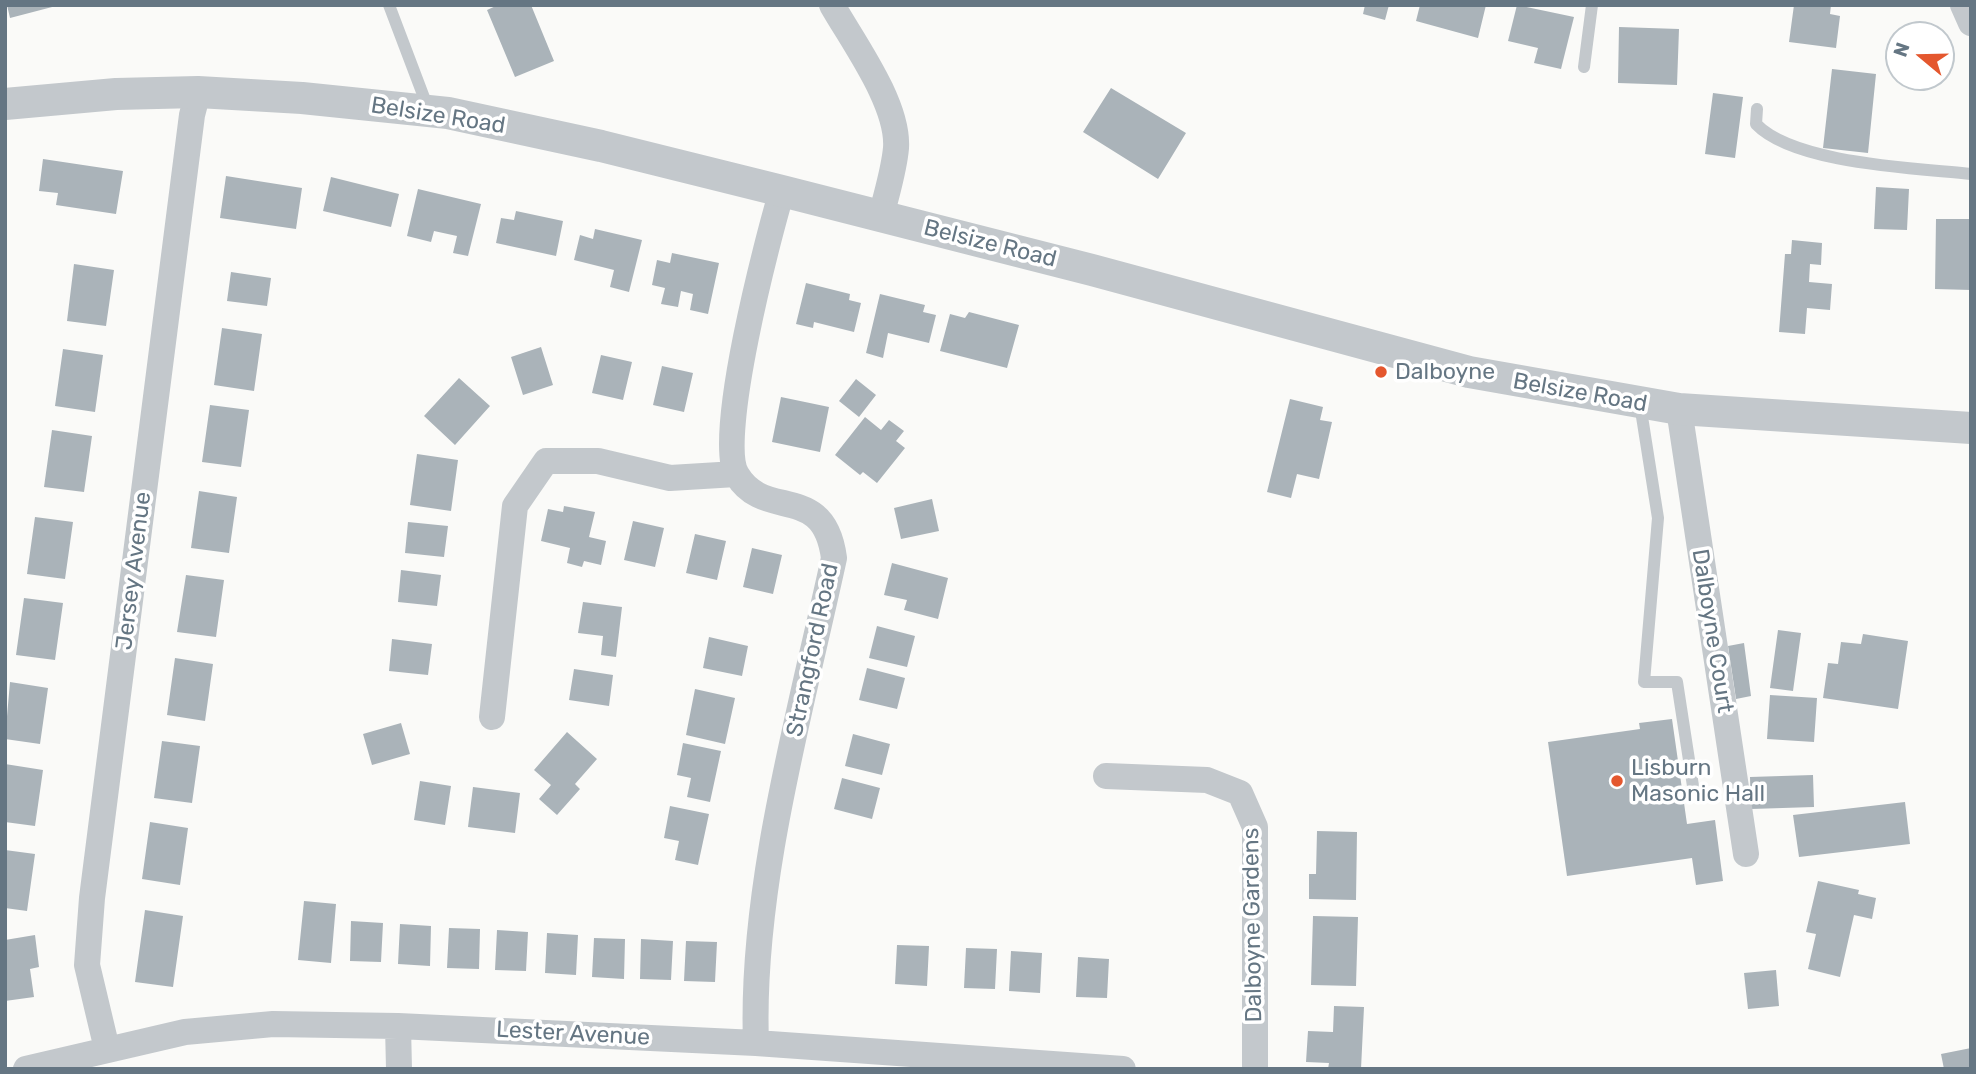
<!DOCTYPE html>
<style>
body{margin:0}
#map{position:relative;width:1976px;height:1074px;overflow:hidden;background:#fafaf8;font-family:Rubik,sans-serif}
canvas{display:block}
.frame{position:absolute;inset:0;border:7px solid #657683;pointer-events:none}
.north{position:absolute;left:1885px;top:21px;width:70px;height:70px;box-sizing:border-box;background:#fff;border:2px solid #c1c8cd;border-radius:50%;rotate:289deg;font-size:19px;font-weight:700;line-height:28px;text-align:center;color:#657683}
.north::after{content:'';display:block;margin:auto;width:24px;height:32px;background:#e4572e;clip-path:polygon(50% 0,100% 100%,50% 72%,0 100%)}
</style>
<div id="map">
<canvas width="1976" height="1074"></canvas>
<div class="frame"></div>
<div class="north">N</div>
</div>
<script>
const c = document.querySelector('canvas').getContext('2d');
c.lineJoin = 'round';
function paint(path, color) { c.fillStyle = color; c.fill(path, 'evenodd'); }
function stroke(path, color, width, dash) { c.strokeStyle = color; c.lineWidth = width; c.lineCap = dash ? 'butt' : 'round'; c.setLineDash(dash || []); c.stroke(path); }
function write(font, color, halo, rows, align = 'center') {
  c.font = font + ' Rubik,sans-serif'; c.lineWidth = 7; c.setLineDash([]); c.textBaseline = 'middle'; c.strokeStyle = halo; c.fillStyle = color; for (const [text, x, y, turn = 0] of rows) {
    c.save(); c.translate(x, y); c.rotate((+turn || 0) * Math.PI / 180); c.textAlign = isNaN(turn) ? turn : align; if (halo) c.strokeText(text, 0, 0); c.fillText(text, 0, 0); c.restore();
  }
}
paint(new Path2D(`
 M7,5H56V6L10,18Z
 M498,5H531L554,61L515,77L487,10Z
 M1365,5H1389L1385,20L1363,14Z
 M1420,5H1486L1478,38L1416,21Z
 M1517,5L1574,17L1561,69L1534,63L1538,48L1508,41Z
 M1794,5H1831L1830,14L1840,16L1836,48L1789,42Z
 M1619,27L1679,29L1677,85L1618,83Z
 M1832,69L1876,74L1868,153L1823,148Z
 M1111,88L1186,133L1158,179L1083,132Z
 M1713,93L1743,97L1735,158L1705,154Z
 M43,159L123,171L116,214L56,205L58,193L39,191Z
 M226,176L302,188L296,229L220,218Z
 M331,177L399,194L391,227L323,211Z
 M1876,187L1909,189L1907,230L1874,229Z
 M418,189L481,204L468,256L453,253L457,236L434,231L431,242L407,236Z
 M516,211L563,221L556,256L496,243L501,218L514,220Z
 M1936,219H1971V290L1935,289Z
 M595,229L642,240L629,292L610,287L614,270L574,260L580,235L593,239Z
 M1792,240L1822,243L1821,265L1810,264L1809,282L1832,284L1830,310L1807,308L1805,334L1779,332L1785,254H1791Z
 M672,253L719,263L708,314L690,310L693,294L681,291L678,307L661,304L665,288L652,285L657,260L670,263Z
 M74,264L114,270L106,326L67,321Z
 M231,272L271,278L267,306L227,301Z
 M806,283L850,294L849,300L861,303L854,332L814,322L813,328L796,324Z
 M880,294L925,305L923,312L936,315L929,343L888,333L883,358L866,353Z
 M969,312L1019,325L1007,368L940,351L950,314L965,318Z
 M222,328L262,334L254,391L214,385Z
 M541,347L553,385L523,395L511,357Z
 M63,349L103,355L95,412L55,406Z
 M601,355L632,362L623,400L592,393Z
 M662,366L693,373L684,412L653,405Z
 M459,378L490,406L455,445L424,416Z
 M856,379L876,395L859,417L839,401Z
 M781,397L829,407L820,452L772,442Z
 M1290,399L1323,407L1320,420L1332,422L1319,479L1297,474L1291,498L1267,492Z
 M210,405L249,410L241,467L202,462Z
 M865,417L881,430L889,420L904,431L896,441L905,448L877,483L863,472L860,475L835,455Z
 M52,430L92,436L84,492L44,487Z
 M417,454L458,460L451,511L410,505Z
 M199,491L237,497L229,553L191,548Z
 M932,499L939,531L901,539L894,508Z
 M564,506L595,512L589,537L606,541L601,565L584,561L582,567L567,563L570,548L541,541L548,509L563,512Z
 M35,517L73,522L65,579L27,574Z
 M633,521L664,528L655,567L624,560Z
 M408,522L448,526L444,557L405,553Z
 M695,534L726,541L717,580L686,573Z
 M752,548L782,555L773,594L743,587Z
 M892,563L948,578L938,619L904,610L907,600L884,595Z
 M401,570L441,575L437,606L398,602Z
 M186,575L224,580L216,637L177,632Z
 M24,598L63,603L55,660L16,655Z
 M583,602L622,607L616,657L601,655L603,636L578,633Z
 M877,626L915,636L907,667L869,658Z
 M1778,630L1801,633L1793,691L1770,688Z
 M1863,634L1908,641L1898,709L1823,698L1828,663L1838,664L1841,642L1861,644Z
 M709,637L748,646L742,676L703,668Z
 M392,639L432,644L428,675L389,671Z
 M1744,643L1751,696L1736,699L1728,646Z
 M175,658L213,664L205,721L167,715Z
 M867,668L905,678L897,709L859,700Z
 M574,669L613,675L609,706L569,700Z
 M10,682L48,688L40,744L5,739Z
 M695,689L735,698L725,744L686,735Z
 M1770,695L1817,698L1814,742L1767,739Z
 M1672,719L1687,824L1715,820L1723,881L1696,885L1692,858L1567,876L1548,742L1640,729L1639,723Z
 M401,723L410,754L372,765L363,734Z
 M567,732L597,759L575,784L580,789L557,815L539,799L551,785L534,770Z
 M853,734L890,744L882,775L845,766Z
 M162,741L200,746L192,803L154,798Z
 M683,743L721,751L710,802L687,797L691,778L677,775Z
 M5,764L43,770L35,826L5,822Z
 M1813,775L1814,807L1751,809L1750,777Z
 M842,778L880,788L872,819L834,809Z
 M420,781L451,786L445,825L414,820Z
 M473,787L520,793L515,833L468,827Z
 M1905,802L1910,844L1799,857L1793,815Z
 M670,806L709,814L698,865L675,860L679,841L664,838Z
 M150,822L188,828L180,885L142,879Z
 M1317,831L1357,832L1356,900L1309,899V874H1316Z
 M5,850L35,854L27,911L5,908Z
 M1818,881L1859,890L1858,894L1876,898L1872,919L1854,915L1840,977L1808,969L1816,934L1806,932Z
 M304,901L336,904L331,963L298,960Z
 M145,910L183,916L173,987L135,982Z
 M1313,916L1358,917L1356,986L1311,985Z
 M351,921L383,923L381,962L350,961Z
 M400,924L431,926L430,966L398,964Z
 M449,928L480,929L479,969L447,968Z
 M497,930L528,932L526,971L495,970Z
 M547,933L578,935L576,975L545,973Z
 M35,935L39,967L30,969L34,997L5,1001V940Z
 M594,938L625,939L624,979L592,977Z
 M641,939L673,941L671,980L640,979Z
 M686,941L717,942L715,982L684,981Z
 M897,945L929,946L927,986L895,984Z
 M966,948L997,949L995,989L964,988Z
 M1011,951L1042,953L1040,993L1009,991Z
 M1078,957L1109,959L1107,998L1076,997Z
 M1776,970L1779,1006L1748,1009L1744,973Z
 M1334,1006L1364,1007L1361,1069H1328L1329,1063L1306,1062L1308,1031L1333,1032Z
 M1971,1048V1069H1944L1941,1054Z`), '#aab3b9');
stroke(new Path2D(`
 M389,5L428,108
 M1584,67L1592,5
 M1757,109L1756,124C1794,164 1916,168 1971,174
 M1640,404L1658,518L1644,682H1677L1693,786`), '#c3c8cc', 12);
stroke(new Path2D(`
 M832,5C853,42 899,104 896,148C894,171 886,195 881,217
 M1963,5L1971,23
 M1679,409L1746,854
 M492,717L515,506L546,461H598L670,478L736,474
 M1106,776L1207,780L1240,793L1255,827V1069
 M398,1026L399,1069
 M756,1043C750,888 801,710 834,558C824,481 765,522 737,475C715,440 768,237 782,191
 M107,1049L87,965L92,898L192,115L198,92
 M26,1069L185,1032L273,1024L398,1026L756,1043L1123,1069`), '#c3c8cc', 26);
stroke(new Path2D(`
 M5,104L116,94L198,92L302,98L448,113L601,146L782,191L1092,270L1469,372L1679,409L1971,428`), '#c3c8cc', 32);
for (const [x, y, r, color] of [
 [1381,372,7,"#e4572e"],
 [1617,781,7,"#e4572e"]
]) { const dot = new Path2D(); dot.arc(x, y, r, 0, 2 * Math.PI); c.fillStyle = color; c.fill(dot); stroke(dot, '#fff', 2.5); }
write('23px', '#657683', '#fff', [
 ["Belsize Road",438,116,9],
 ["Belsize Road",990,244,14],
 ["Belsize Road",1580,393,10],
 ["Jersey Avenue",134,571,-83],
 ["Dalboyne Court",1712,631,81],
 ["Strangford Road",813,650,-78],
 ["Dalboyne Gardens",1253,925,-91],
 ["Lester Avenue",573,1034,3]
]);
write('23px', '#657683', '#fff', [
 ["Dalboyne",1395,372],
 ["Lisburn",1631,768],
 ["Masonic Hall",1631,794]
], 'left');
</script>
